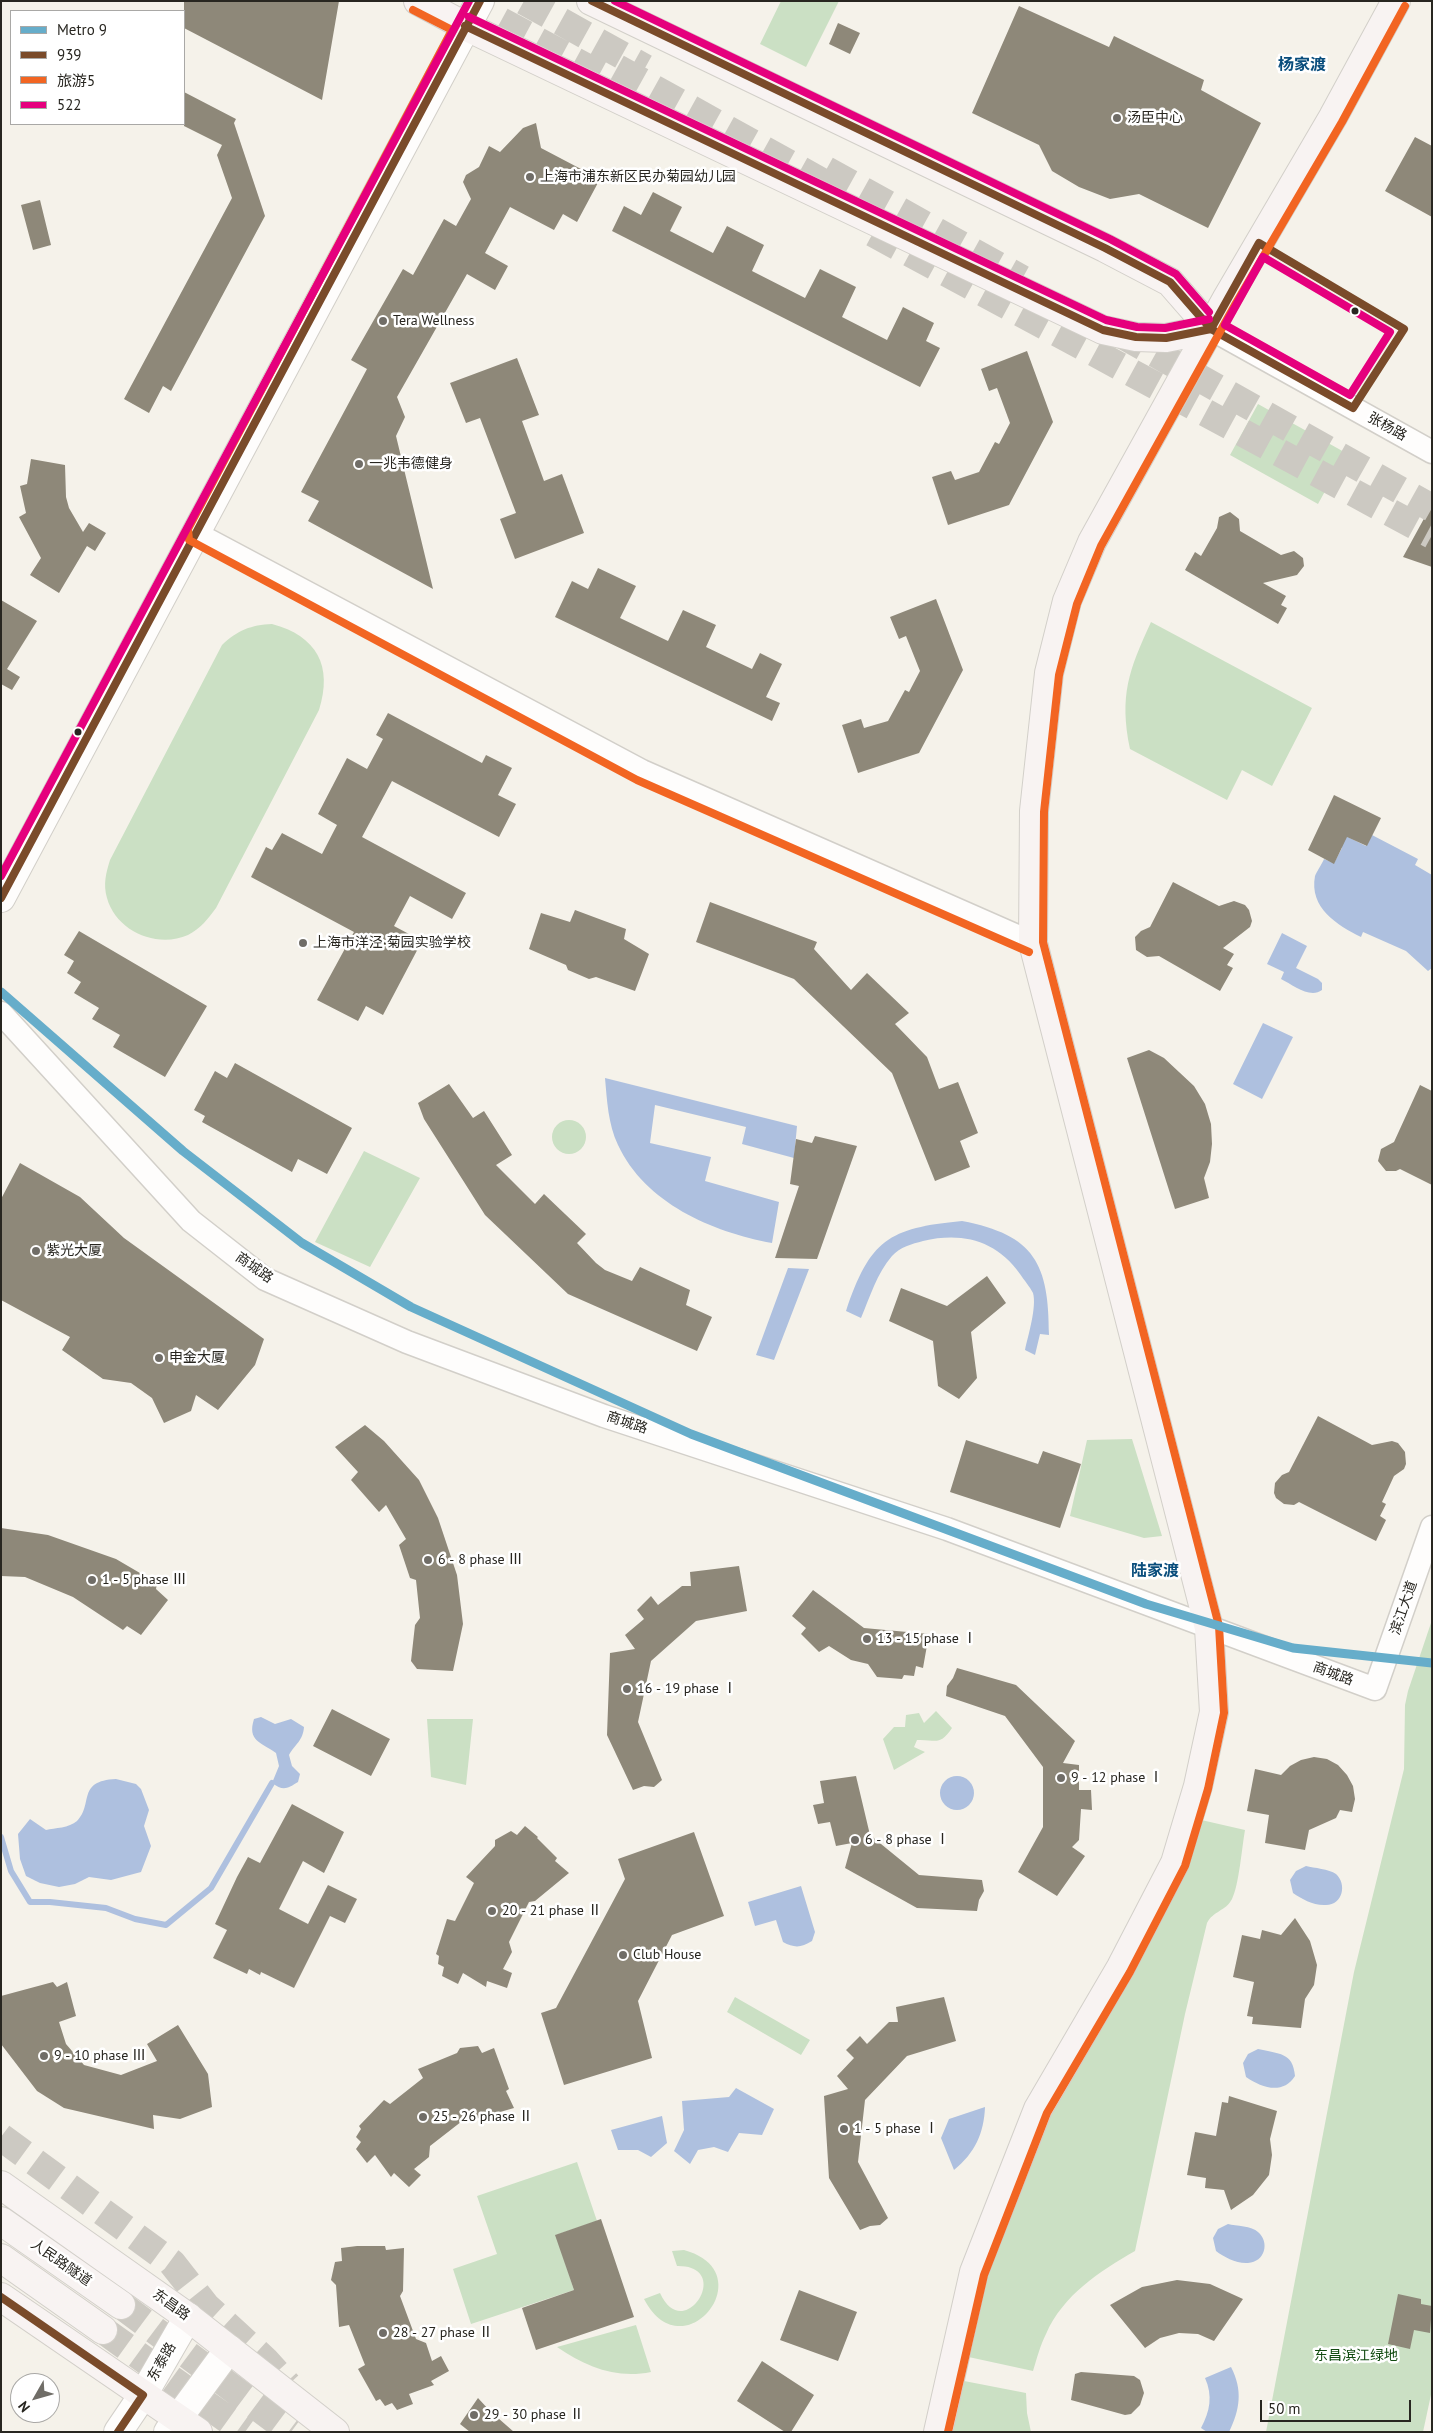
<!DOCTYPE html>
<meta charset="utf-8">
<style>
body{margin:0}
#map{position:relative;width:1433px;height:2433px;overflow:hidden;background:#f5f2ea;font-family:"PT Sans","Noto Sans SC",sans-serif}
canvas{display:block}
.frame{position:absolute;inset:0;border:2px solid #282620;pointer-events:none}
.legend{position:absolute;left:10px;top:10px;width:175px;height:115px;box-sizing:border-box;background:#fff;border:1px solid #a9a8a6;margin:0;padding:6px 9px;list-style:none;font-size:15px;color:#282620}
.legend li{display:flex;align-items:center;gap:10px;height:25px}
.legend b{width:25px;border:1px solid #a9a8a6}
.north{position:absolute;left:10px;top:2373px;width:50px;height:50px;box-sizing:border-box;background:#fff;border:1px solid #a9a8a6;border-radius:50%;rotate:232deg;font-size:14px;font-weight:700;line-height:20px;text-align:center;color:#282620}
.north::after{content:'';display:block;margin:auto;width:18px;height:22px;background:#706d67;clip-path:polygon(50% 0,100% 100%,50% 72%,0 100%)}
.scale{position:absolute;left:1260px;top:2400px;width:151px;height:22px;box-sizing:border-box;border:2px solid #282620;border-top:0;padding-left:6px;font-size:15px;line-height:18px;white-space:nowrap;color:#282620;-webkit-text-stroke:4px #fff;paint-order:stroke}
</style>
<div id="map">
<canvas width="1433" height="2433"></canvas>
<div class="frame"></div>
<ul class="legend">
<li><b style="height:6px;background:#66adca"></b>Metro 9</li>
<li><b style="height:6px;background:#7a4b2a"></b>939</li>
<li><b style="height:6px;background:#f26522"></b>旅游5</li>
<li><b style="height:6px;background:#e5007d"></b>522</li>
</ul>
<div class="north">N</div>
<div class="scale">50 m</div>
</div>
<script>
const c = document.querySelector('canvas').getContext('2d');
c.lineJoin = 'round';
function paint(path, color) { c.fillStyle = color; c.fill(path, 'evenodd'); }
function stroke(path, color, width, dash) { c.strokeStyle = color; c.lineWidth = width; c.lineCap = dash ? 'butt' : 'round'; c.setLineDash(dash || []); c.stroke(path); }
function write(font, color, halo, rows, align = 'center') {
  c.font = font + ' "PT Sans","Noto Sans SC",sans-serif'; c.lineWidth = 5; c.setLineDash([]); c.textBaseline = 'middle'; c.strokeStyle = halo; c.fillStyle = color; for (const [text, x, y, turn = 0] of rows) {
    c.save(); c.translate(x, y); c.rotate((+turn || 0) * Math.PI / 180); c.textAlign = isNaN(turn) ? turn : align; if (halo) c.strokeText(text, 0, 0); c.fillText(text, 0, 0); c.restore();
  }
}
paint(new Path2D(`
 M781,1H839L806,67L760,44Z
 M1258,404L1346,453L1318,504L1230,455Z
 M1151,622L1312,708L1272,786L1242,770L1227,800L1130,749C1119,695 1129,670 1151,622Z
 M272,624C317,636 333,666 319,710L216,908C208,919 200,929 188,935C157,949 116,931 107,898C103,884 106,873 110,860L222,645C238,630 251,625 272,624Z
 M552 1137a17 17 0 1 1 34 0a17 17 0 1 1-34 0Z
 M364,1151L420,1178L370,1267L315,1242Z
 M1132,1439L1162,1536L1144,1538L1070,1516L1087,1440Z
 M1432,1620V2390L1423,2432H1266L1354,1972L1404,1769L1405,1705L1408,1691Z
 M936,1711L952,1728C939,1747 936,1739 917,1740L914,1747L925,1752L894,1770L883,1739L894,1727H905L906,1715L919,1713L924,1723Z
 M427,1719H473L466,1785L431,1777Z
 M1197,1819L1245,1830C1242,1847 1239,1885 1232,1899C1226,1911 1213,1911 1207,1923L1185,2014L1135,2251C1100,2271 1063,2295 1046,2334C1040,2346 1037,2358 1033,2371L964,2356L983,2276L1048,2114Z
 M735,1997L810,2040L801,2055L727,2012Z
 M577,2162L597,2221L556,2235L574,2290L471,2324L453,2269L497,2254L477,2196Z
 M684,2250C765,2272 683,2374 644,2299L660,2293C684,2346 735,2265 677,2266L672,2251Z
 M636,2325L651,2372C616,2379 586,2367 557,2347Z
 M959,2380L1026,2393L1027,2413L1031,2432H947Z`), '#cbe0c4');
paint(new Path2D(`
 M1338,832L1366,846L1372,835L1418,859L1415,865L1432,875V968L1428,971L1406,951L1363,932L1361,937C1337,925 1309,908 1315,876C1317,871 1322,864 1324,859L1334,863L1342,848Z
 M1282,933L1307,946L1296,968L1318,979L1322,983V990C1310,999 1293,985 1281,979L1284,972L1267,964Z
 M1263,1023L1293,1037L1262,1099L1233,1084Z
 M605,1078L797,1126L794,1158L742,1144L746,1127L655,1105L650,1143L711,1157L705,1181L779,1202L772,1243C712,1232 645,1203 618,1145C608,1124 607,1100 605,1078Z
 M962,1221C1035,1235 1049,1264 1049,1335L1040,1334L1035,1355L1025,1350C1028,1336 1037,1307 1033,1293C1030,1287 1024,1280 1020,1274C996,1240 962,1232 923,1241C912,1244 900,1247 892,1256C877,1273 870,1297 861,1318L846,1311C870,1240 888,1228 962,1221Z
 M788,1268L809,1269L774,1360L756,1355Z
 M261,1717L275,1724L291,1719L304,1727C303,1741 295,1744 289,1755L292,1766L300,1774L298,1782C287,1789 283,1791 272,1783L279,1766L276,1753C261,1742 247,1741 254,1719Z
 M940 1793a17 17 0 1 1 34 0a17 17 0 1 1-34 0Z
 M116,1779L136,1784L141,1789L149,1810L144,1826L151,1846L141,1872L111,1880L89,1877L75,1884L59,1887L40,1883L26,1876L20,1859L18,1834L30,1819L46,1830C55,1828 69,1828 77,1821C94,1804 76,1781 116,1779Z
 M1306,1866C1314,1868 1329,1869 1336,1874C1347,1884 1343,1905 1326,1905C1314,1906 1302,1899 1293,1893L1290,1880L1296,1871Z
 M801,1886L815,1932L812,1941C801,1948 794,1948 783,1942L776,1920L755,1926L748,1902Z
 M1258,2049C1279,2054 1293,2052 1295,2076C1283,2095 1262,2088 1246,2077L1243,2063L1248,2054Z
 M736,2088L774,2109L762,2135L739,2133L728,2152L714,2147L698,2150L690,2164L674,2151L684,2130L682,2101L729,2097Z
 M985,2107C984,2133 975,2153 954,2170L941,2138L949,2119Z
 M662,2116L667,2143L651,2157L638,2150H618L611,2130Z
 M1228,2224C1236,2226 1252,2226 1258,2232C1270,2242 1265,2262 1248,2263C1237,2264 1224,2257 1216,2251L1213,2238L1218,2229Z
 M1231,2367C1243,2390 1240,2410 1229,2432H1207L1201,2428C1210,2411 1213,2396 1205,2378Z`), '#aec0df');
stroke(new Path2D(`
 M1,1837L11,1871L30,1902H50L106,1908L135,1919L166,1925L211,1888L272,1783`), '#aec0df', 6);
paint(new Path2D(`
 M184,1H339L322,100L184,28Z
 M1019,6L1109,47L1114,36L1204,80L1201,90L1261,123L1208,228L1139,194L1110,199L1079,187L1052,171L1039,145L972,113Z
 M838,23L860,33L850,54L829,44Z
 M184,92L236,119L234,123L265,216L171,391L163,386L149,413L124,399L232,198L217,155L222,145L184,126Z
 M536,123L541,148L600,179L577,222L563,214L554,230L510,207L485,253L508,266L495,290L467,274L397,397L405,417L396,436L433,589L308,521L319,501L301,492L367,369L351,360L403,269L413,275L444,219L456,226L471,199L463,182L466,175L479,167L489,146L500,152L523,128Z
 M1415,137L1432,146V217L1385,191Z
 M653,192L682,207L670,231L713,253L727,226L764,245L752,271L805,298L820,269L856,287L842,317L887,340L903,307L934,323L926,341L940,348L920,387L612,231L624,206L641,215Z
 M40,200L51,245L33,250L21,205Z
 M1027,351L1053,422L1009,505L948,525L932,477L951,471L955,480L979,472L995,442L999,444L1010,423L997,388L989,391L981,369Z
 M517,358L539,415L522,421L544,481L562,474L584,533L515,559L500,519L516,513L480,418L466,423L450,383Z
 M31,459L65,465L66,497L69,508L83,532L89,523L106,533L95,551L87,546L59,593L30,575L41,558L19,517L26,513L20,486L27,484Z
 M1432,504V567L1403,557Z
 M1230,512L1239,519L1240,531L1281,555L1294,551L1303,558L1304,566L1297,575L1263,583L1286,596L1281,605L1287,608L1278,624L1185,570L1195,552L1201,556L1217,528L1219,517Z
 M598,568L636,586L620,618L668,641L683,610L716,625L706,647L752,669L760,653L782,664L766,697L780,703L772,721L555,617L572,581L588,589Z
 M936,599L963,670L919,753L858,773L842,725L861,719L864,728L888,721L905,690L909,692L920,671L906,636L899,639L890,617Z
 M1,600L37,621L7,669L20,677L12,690L1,684Z
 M388,713L482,763L486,755L512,768L498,795L516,804L499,837L392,781L362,837L466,893L452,919L410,896L394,926L422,941L383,1015L366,1006L358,1021L317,1000L354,932L251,877L266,847L272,850L282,833L322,854L337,825L318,814L347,758L367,769L383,739L376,735Z
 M1334,795L1381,818L1367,846L1347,837L1334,864L1308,850Z
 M1173,882L1219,906L1234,901L1245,905L1249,910L1252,921L1250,927L1223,948L1234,954L1227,965L1233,968L1220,991L1159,956L1147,957L1136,950L1135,937L1141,931L1150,927Z
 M710,902L817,942L814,949L851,990L867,973L909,1013L895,1024L927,1057L939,1089L958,1082L978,1133L960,1141L970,1167L935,1181L892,1073L794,979L696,942Z
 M575,910L626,929L624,939L649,954L635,991L596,977L589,979L568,970L566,965L529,949L541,913L570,922Z
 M79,931L207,1006L165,1077L113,1047L120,1035L92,1019L99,1008L74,993L81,982L67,973L74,961L64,955Z
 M1149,1050L1164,1058L1194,1086L1205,1104L1211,1124L1212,1144L1210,1162L1204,1178L1209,1198L1175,1209L1127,1058Z
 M235,1063L352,1128L327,1174L298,1159L292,1172L202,1122L205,1116L194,1110L215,1071L227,1078Z
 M449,1084L473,1118L484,1111L512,1155L496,1165L535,1204L544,1194L586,1234L577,1243L596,1263L605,1270L632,1281L640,1267L690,1290L686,1305L712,1317L697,1351L568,1294L485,1215L424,1119L418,1103Z
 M1420,1085L1432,1091V1185L1400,1169L1396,1171H1386L1378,1161L1381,1149L1394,1142Z
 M815,1136L857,1146L817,1259L775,1258L799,1186L790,1184L796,1139L812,1143Z
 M20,1163L80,1197L124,1238L264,1339L255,1365L218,1410L196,1395L191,1411L164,1423L152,1398L131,1383L103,1379L62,1350L70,1337L1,1300V1199Z
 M987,1276L1006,1303L971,1332L977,1378L959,1399L938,1386L933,1341L889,1321L901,1288L947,1306Z
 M1318,1416L1372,1445L1392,1441L1398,1443L1405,1452L1406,1464L1404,1469L1394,1476L1382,1502L1386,1504L1380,1516L1386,1520L1376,1541L1299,1502L1294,1505L1284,1504L1276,1498L1274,1493L1275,1483L1282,1475L1289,1472Z
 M365,1425L384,1441L419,1480L438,1518L457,1575L463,1624L453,1671L417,1669L411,1661L415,1625L420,1618L416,1580L410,1578L399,1545L406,1539L386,1505L379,1512L351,1480L358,1472L335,1447Z
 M966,1440L1038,1464L1043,1451L1081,1464L1060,1528L950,1492Z
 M1,1528L48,1535L116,1559L157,1583L156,1589L168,1600L141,1635L127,1626L123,1630L73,1597L25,1577L1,1576Z
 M739,1566L747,1611L696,1621L651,1661L638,1722L662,1780L654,1787L644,1786L633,1790L607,1735L610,1653L635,1649L625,1635L644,1619L637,1610L651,1596L658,1605L682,1586H691L690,1572Z
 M813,1590L864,1628L929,1634L923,1668L916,1666L914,1676L904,1675L902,1679L877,1677L868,1664L851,1660L829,1646L819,1652L801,1634L806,1628L792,1616Z
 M957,1668L1016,1685L1075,1741L1063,1763L1079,1765V1790H1091L1092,1810L1081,1809L1079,1840L1072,1847L1085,1856L1057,1896L1018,1872L1043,1827V1767L1005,1716L946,1696L947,1686L953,1678Z
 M332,1709L390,1739L371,1776L313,1746Z
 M1314,1757L1327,1759L1338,1765L1347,1775L1353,1786L1355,1799L1352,1812L1340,1810L1336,1818L1309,1830L1305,1850L1265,1843L1269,1815L1247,1811L1255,1769L1281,1775L1290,1766L1301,1760Z
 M856,1776L870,1835L919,1875L982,1880L984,1891L979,1900L977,1911L917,1908L845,1868L852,1843L836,1846L830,1822L818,1824L813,1805L824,1803L820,1781Z
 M292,1804L344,1832L324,1873L303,1861L279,1909L308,1924L328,1885L357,1899L345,1923L330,1916L294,1988L261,1972L260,1975L249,1969L247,1974L213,1958L227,1930L215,1924L237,1877L248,1857L260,1863Z
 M525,1826L538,1837L537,1838L557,1858L555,1861L569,1873L535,1901L529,1902L509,1942L512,1952L503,1969L512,1973L507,1988L487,1981L486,1987L463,1973L458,1984L442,1976L444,1967L438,1964L439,1956L436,1954L447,1919L455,1921L474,1883L466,1877L495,1846V1840L511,1831L517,1835Z
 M694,1832L724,1916L672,1935L638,2001L652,2058L564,2085L541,2013L556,2008L625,1879L618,1859Z
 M1295,1918L1310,1941L1317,1965L1314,1985L1305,1999L1301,2028L1252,2024L1253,2017L1247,2016L1254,1982L1233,1977L1242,1935L1260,1939L1262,1930L1281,1935Z
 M53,1982L57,1987L67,1982L76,2016L59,2022L66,2044L84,2065L121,2075L157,2061L147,2044L178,2025L208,2074L212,2107L180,2119L153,2115L154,2129L64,2108L37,2091L1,2044V1996Z
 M944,1997L956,2041L907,2056L865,2100L858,2162L888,2218L880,2225L870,2226L860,2230L829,2178L824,2096L848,2089L837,2076L854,2058L846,2050L860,2036L867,2044L889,2022H898L896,2007Z
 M478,2046L482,2053L494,2048L509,2089L506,2091L514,2108L472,2120L466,2118L430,2146L429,2157L414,2169L421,2175L409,2187L394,2173L391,2177L375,2155L367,2163L356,2149L361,2142L356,2137L361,2129L359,2126L384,2100L390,2104L423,2078L418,2069L457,2053L460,2048Z
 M1229,2096L1277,2111L1270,2139L1272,2155L1269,2175L1253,2195L1231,2210L1224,2190L1205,2188L1206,2178L1187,2175L1195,2132L1216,2136L1222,2102L1228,2103Z
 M601,2219L634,2317L536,2350L522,2308L574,2290L555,2235Z
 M357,2246H385L386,2250L404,2248L403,2291L400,2296L416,2339L426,2343L432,2361L441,2356L449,2371L431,2381L434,2385L409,2394L413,2404L397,2410L392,2403L385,2406L380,2399L376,2401L358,2369L365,2365L349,2325L339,2327L336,2285L331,2280L335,2262L342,2261L341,2248Z
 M1177,2280L1210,2284L1243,2299L1214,2341L1198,2334L1179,2333L1160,2338L1145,2348L1110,2305L1142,2287Z
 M799,2290L857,2312L838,2361L780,2340Z
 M1398,2294L1421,2299V2304L1432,2306L1430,2333L1414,2330L1410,2349L1388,2344Z
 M762,2361L814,2395L791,2432H785L737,2401Z
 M1081,2372L1134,2376L1140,2380L1144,2393L1140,2405L1131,2414L1125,2415L1071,2400L1075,2374Z
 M478,2398L490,2411L514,2432H470L460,2424Z`), '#8e8879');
stroke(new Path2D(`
 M464,1L632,92
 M524,1L645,68
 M617,68L840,192
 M826,170L1022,279
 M873,233L1432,535
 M1119,333L1432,508
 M1,2137L172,2263L206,2306L265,2360L288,2385
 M121,2305L291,2432
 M103,2330L245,2432`), '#ccc9c2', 28, [28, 14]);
const minor = new Path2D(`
 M1211,329L1432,452
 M197,534L642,771L1033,943
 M1,1013L191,1221L265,1279L407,1342L604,1416L947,1529L1375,1689L1432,1527`);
const tertiary = new Path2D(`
 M1,898L480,1
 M118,2432L143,2395L188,2317
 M168,2432L229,2349`);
const secondary = new Path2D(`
 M418,1L465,26L1103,330L1136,337L1166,338L1211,329
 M591,1L1105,248L1170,282L1211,329
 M1,2185L188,2317L335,2432
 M1,2221L121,2305
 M1,2258L103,2330
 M1,2297L198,2432
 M938,2432L974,2272L1038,2109L1121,1967L1175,1863L1198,1786L1214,1712L1209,1628L1033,943L1034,811L1049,673L1067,601L1092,542L1227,298L1333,117L1396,1`);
stroke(minor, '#d2cfc9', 25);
stroke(tertiary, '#d2cfc9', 30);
stroke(secondary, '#d2cfc9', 30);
stroke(minor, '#fefdfc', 22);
stroke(tertiary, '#fefdfc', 28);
stroke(secondary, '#f8f3f2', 28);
stroke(new Path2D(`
 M592,1L1105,248L1170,282L1211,329
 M465,26L1103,330L1136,337L1166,338L1211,329
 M1259,243L1404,329L1353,408L1211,329Z
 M1,898L480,1
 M1,2297L143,2395L118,2432`), '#7a4b2a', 8);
stroke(new Path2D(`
 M413,10L452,30L188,529L189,540L637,780L1029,952
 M948,2432L984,2275L1047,2113L1130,1972L1185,1866L1208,1789L1224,1713L1219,1626L1043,942L1044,812L1059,675L1077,604L1101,546L1236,303L1342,122L1405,6`), '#f26522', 8);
stroke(new Path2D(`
 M615,1L1110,239L1176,274L1209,312
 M469,17L1106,320L1137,327L1165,328L1209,319
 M1263,257L1390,332L1350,395L1225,325Z
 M1,876L469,1`), '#e5007d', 8);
stroke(new Path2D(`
 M1,992L183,1151L302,1243L411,1307L691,1434L1146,1604L1293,1648L1432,1663`), '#66adca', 9);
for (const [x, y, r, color] of [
 [1117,118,5,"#706d67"],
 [530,177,5,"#706d67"],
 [1355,311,4.5,"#282620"],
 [383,321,5,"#706d67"],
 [359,464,5,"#706d67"],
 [78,732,4.5,"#282620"],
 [303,943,5,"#706d67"],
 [36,1251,5,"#706d67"],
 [159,1358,5,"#706d67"],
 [428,1560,5,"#706d67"],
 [92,1580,5,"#706d67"],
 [867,1639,5,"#706d67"],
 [627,1689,5,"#706d67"],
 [1061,1778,5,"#706d67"],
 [855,1840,5,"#706d67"],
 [492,1911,5,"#706d67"],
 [623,1955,5,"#706d67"],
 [44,2056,5,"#706d67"],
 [423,2117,5,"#706d67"],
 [844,2129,5,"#706d67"],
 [383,2333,5,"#706d67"],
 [474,2415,5,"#706d67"]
]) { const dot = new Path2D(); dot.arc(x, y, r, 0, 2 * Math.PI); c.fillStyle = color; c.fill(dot); stroke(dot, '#fff', 2); }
write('14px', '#282620', '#fff', [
 ["汤臣中心",1127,118],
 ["上海市浦东新区民办菊园幼儿园",540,177],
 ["Tera Wellness",393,321],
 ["一兆韦德健身",369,464],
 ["上海市洋泾·菊园实验学校",313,943],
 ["紫光大厦",46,1251],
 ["申金大厦",169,1358],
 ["6 - 8 phase Ⅲ",438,1560],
 ["1 - 5 phase Ⅲ",102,1580],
 ["13 - 15 phase Ⅰ",877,1639],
 ["16 - 19 phase Ⅰ",637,1689],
 ["9 - 12 phase Ⅰ",1071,1778],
 ["6 - 8 phase Ⅰ",865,1840],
 ["20 - 21 phase Ⅱ",502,1911],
 ["Club House",633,1955],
 ["9 - 10 phase Ⅲ",54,2056],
 ["25 - 26 phase Ⅱ",433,2117],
 ["1 - 5 phase Ⅰ",854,2129],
 ["28 - 27 phase Ⅱ",393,2333],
 ["29 - 30 phase Ⅱ",484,2415]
], 'left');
write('14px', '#282620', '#fff', [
 ["张杨路",1387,427,29],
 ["商城路",254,1268,35],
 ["商城路",627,1423,18],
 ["滨江大道",1404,1608,-71],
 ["商城路",1333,1674,20],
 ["人民路隧道",61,2263,35],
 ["东昌路",171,2305,36],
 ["东泰路",162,2362,-60]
]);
write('14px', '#124b11', '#fff', [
 ["东昌滨江绿地",1356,2356]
]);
write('bold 16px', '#094d7c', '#fff', [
 ["杨家渡",1302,65],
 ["陆家渡",1155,1571]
]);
</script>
